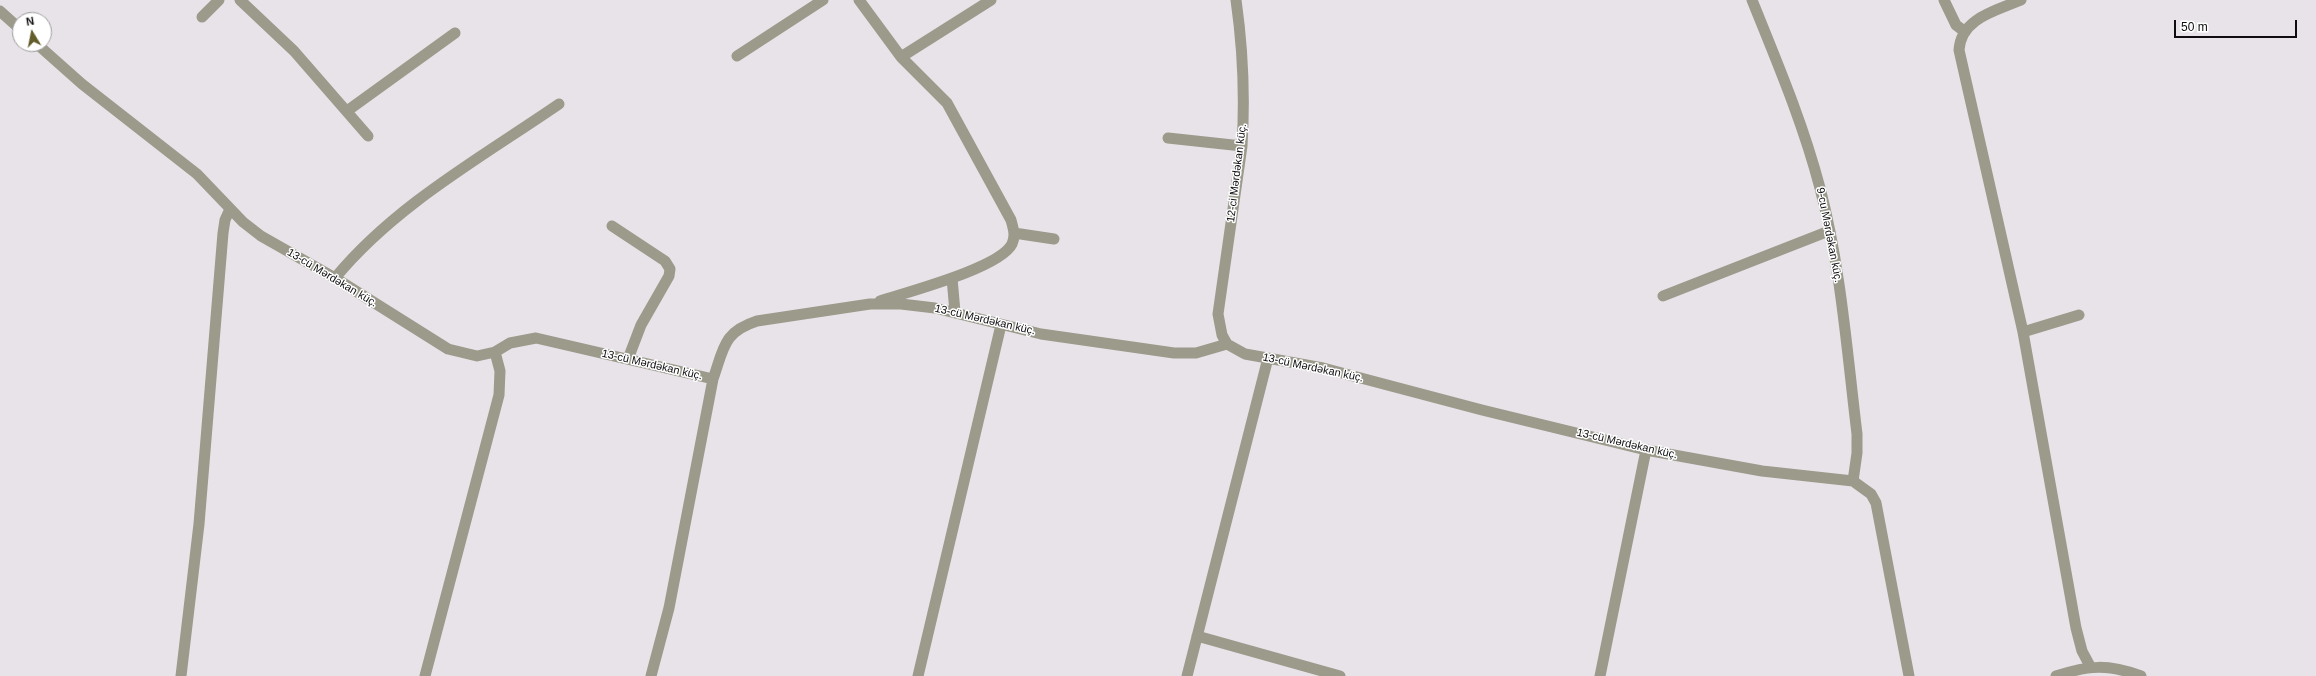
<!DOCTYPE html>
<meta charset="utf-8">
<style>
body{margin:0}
#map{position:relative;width:2316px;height:676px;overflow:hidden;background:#e8e3e9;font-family:Helvetica,sans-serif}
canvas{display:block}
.north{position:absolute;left:12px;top:12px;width:40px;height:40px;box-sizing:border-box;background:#fff;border:1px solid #9f9e9f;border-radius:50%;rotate:350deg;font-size:11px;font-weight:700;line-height:16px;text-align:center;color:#0e0c0e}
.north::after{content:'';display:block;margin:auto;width:14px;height:18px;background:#625d2a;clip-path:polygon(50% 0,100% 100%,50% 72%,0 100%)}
.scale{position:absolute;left:2174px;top:20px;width:123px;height:18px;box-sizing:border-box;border:2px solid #0e0c0e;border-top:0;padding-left:5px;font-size:12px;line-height:14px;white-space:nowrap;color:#0e0c0e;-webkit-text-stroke:3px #fff;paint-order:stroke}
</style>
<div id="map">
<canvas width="2316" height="676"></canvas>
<div class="north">N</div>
<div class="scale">50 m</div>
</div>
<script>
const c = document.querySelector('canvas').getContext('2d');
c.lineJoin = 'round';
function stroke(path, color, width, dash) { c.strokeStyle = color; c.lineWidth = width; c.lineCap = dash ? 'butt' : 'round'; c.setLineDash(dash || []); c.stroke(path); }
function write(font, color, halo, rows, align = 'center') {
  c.font = font + ' Helvetica,sans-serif'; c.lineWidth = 3; c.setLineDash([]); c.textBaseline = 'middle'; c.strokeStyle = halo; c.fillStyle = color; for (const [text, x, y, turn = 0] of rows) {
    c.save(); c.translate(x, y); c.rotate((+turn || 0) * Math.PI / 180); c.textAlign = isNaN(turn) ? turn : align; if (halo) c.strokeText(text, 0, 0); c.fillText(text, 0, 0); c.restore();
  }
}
stroke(new Path2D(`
 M240,0L294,51L368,136
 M859,0L901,57L947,103L1011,220C1013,228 1016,235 1012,244C1000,268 907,292 880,301
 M1236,0C1243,49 1245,97 1242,146L1218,314L1222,335L1227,344L1245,354L1323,368L1482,410L1646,450L1762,471L1853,481L1871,494L1876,503L1909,676
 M1752,0C1777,62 1803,123 1820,188C1841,268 1847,352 1857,434V453L1853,481
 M1944,0L1956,25L1964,31
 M2021,0C1996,11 1961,18 1959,50L2023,332L2076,628L2082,651L2090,666
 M0,11L20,29
 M202,17L219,0
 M37,44L82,84L197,174L243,222L261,236L335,278L448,349L477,356L495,352L510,343L536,338L713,379C724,348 723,332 757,321L870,304H901L935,308L1041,334L1174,353H1196L1227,344
 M737,56L823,0
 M901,57L991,0
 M347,111L455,33
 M1168,138L1242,146
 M612,226L665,261L670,269L669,276L641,325L628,359
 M1014,233L1054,239
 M335,278C395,205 482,157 559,104
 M952,278L955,312
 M1663,296L1829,231
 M2023,332L2079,315
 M1197,636L1340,676
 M181,676L199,524L223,233L225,220L230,209
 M425,676L499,395L500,371L495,352
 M651,676L669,608L713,379
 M918,676L1001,325
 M1187,676L1268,358
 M1600,676L1646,450
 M2056,676C2089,665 2108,664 2141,676`), '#9b9a8b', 11);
write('11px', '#0e0c0e', '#fff', [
 ["12-ci Mərdəkan küç.",1237,173,-83],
 ["9-cu Mərdəkan küç.",1829,235,79],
 ["13-cü Mərdəkan küç.",332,278,31],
 ["13-cü Mərdəkan küç.",985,320,13],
 ["13-cü Mərdəkan küç.",652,365,13],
 ["13-cü Mərdəkan küç.",1313,368,12],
 ["13-cü Mərdəkan küç.",1627,444,13]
]);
</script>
